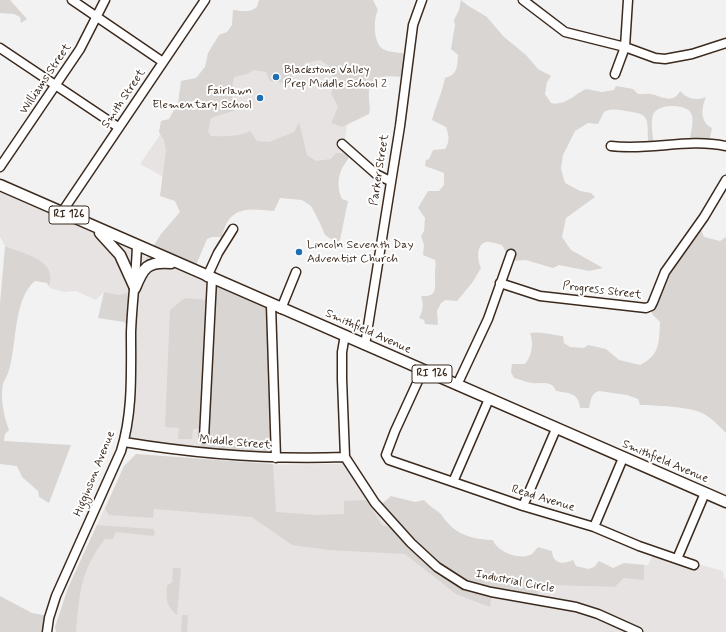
<!DOCTYPE html>
<style>
body{margin:0}
canvas{display:block;background:#f3f2f2}
</style>
<canvas width="726" height="632"></canvas>
<script>
const c = document.querySelector('canvas').getContext('2d');
c.lineJoin = 'round';
function paint(path, color) { c.fillStyle = color; c.fill(path, 'evenodd'); }
function stroke(path, color, width, dash) { c.strokeStyle = color; c.lineWidth = width; c.lineCap = dash ? 'butt' : 'round'; c.setLineDash(dash || []); c.stroke(path); }
function write(font, color, halo, rows, align = 'center') {
  c.font = font + ' Mynerve,sans-serif'; c.lineWidth = 4; c.setLineDash([]); c.textBaseline = 'middle'; c.strokeStyle = halo; c.fillStyle = color; for (const [text, x, y, turn = 0] of rows) {
    c.save(); c.translate(x, y); c.rotate((+turn || 0) * Math.PI / 180); c.textAlign = isNaN(turn) ? turn : align; if (halo) c.strokeText(text, 0, 0); c.fillText(text, 0, 0); c.restore();
  }
}
paint(new Path2D(`
 M245,11L358,26L342,168L229,213L140,164Z
 M0,185L138,247L146,258L156,259L208,278L207,301L185,298L171,427L201,429V452L123,442L129,409L133,292L119,295L104,292L96,300L76,291L64,292L50,288V275L5,246L0,237Z
 M345,457L375,505L539,588L542,585L615,587L624,578L644,565L624,563L648,565L654,552L723,571L724,578L726,579V632H56L55,627L68,588L124,466L339,464Z`), '#e6e3e2');
paint(new Path2D(`
 M0,0H10L27,19L21,23L20,17L14,14L0,13Z
 M259,0H373L378,10C373,19 373,46 385,50C391,53 400,52 407,54L404,77C385,76 367,73 369,99C369,105 371,107 369,114L342,127L331,123L338,107L331,93L335,83L329,66L320,60L305,63L301,70L293,68L292,84L270,81L266,72L254,70L247,74L234,77L231,94L236,110L211,118L208,132L211,136C220,137 243,136 250,131L257,141L269,142L294,132L299,122L307,155L316,161L331,159L336,153L350,154C348,161 343,165 341,171C337,180 338,191 342,199L348,201L340,240L337,243L325,235L319,221L311,206L302,200L280,198L274,211C248,208 228,206 222,237H212L207,239L194,270L156,259L146,258L161,234L180,212L175,201L160,196L166,150L164,140L159,132L161,121L169,119L178,103L181,81L196,78L205,67L208,53L219,35L227,32L232,25L233,10C242,11 250,13 257,7Z
 M461,0L467,5L487,17L503,36L526,55L538,69L551,76L547,82L545,94L551,103C566,106 573,95 586,89L602,92L614,90L616,86L633,89L638,94C643,94 650,93 655,95C664,98 674,103 680,91C687,99 697,101 706,97C701,109 700,122 712,128L709,143L690,141C690,133 695,120 691,113C686,104 657,103 653,115C650,124 653,136 654,146H649C645,123 655,114 626,111C618,110 611,108 604,112L598,124L588,123L575,131L563,155L561,169L565,183L580,191L591,193L595,197L566,218L562,237L571,250L603,268L589,271L559,265L553,268L526,260L511,261L502,245C497,244 490,241 486,242C475,245 478,261 481,268L472,283L457,301L446,300L441,303L437,311L438,325L425,324L424,320L419,318C423,311 424,304 421,296C438,297 435,289 435,275C434,270 437,266 435,260L423,255L424,245L421,236L424,231L425,218L418,208L428,191H439L444,185V173L425,166L426,160L429,159L433,150L445,149C450,141 449,136 446,127L432,120C436,105 442,93 445,78C458,75 457,66 458,55L451,49L455,25L454,20L459,10Z
 M698,223L704,237L720,241L726,237V433C719,426 712,418 702,413C691,407 653,405 640,405L638,399L627,395L599,391C591,393 591,400 589,408H580C579,393 569,393 556,391C552,380 541,384 533,383C527,383 520,379 514,378L511,372L512,364H525C532,356 534,343 530,333C541,331 552,335 563,336L564,343L570,347L584,348L588,345L606,349L619,360L640,365C660,355 659,343 660,322L653,315L649,306Z
 M5,246C22,254 59,259 49,287L47,283L35,281C13,299 17,345 9,370C8,375 4,380 3,384C0,397 4,418 9,430L5,434L4,441L71,445L49,503L39,497L38,491L22,477L17,466L0,464V304Z
 M209,278L271,305L276,458L201,452V429H193L192,439H178L179,428L165,427L170,310L185,298L207,300Z
 M135,291L131,330L124,322L98,318L104,292L119,295Z
 M136,454L273,464L276,512L317,515L344,514V501L366,500L382,525L393,528L378,507L391,496L415,502L424,500C429,506 435,509 441,514C444,517 444,520 447,522C457,535 477,540 493,540C497,552 521,561 532,554C534,552 536,549 538,547L552,551C553,564 562,565 573,560L576,566L588,569L594,567L599,561L613,568L624,563L644,565V580L624,578L615,587L543,585L539,588L536,598L479,590L411,547L429,566L457,586L491,598L490,607L456,594L405,554L329,550L292,545L252,517L154,509L153,518L109,515L105,509L124,466Z
 M97,525L153,529L155,532L154,536L116,532L113,539H105C81,569 79,595 76,632H56L55,627L68,588Z
 M173,568H181L177,615C166,606 166,599 167,586L172,582Z
 M0,596L32,613L48,616L47,632H0Z
 M182,615H188L187,632H181Z`), '#d8d5d2');
const minor = new Path2D(`
 M72,0L163,62
 M523,0L565,32L625,47L655,58L665,59L692,54L726,43
 M0,48L118,127
 M615,74L625,47L628,0
 M342,144L376,174L390,181
 M611,146C650,151 687,138 726,146
 M0,167L80,49L105,0
 M62,212L205,0
 M207,277L218,253L233,229
 M500,283L540,296L646,308L651,306L653,302L665,272L704,217L726,180
 M271,305L276,458
 M281,309L296,272
 M345,335L342,352V379L345,457L375,503L411,543L437,567L465,585L491,592L576,607L598,614L638,632
 M365,345L400,126L413,25L422,0
 M423,370L395,431L386,455L389,460L523,506L594,527L639,546L694,565
 M457,385L488,319L511,254
 M204,438L212,279
 M124,442C197,454 270,460 345,457
 M453,482L489,399
 M523,506L556,429
 M594,527L623,458
 M677,559L705,493
 M47,632L49,618L56,596L121,451C133,413 131,372 131,332C132,304 136,275 137,246`);
const major = new Path2D(`
 M0,185L726,502
 M100,233L120,255L135,288
 M135,288C143,268 147,261 171,263`);
stroke(minor, '#3b2a1e', 11);
stroke(major, '#3b2a1e', 13);
stroke(minor, '#fff', 8);
stroke(major, '#fff', 10);
for (const [x, y, r, color] of [
 [276,77,4,"#1f6fb2"],
 [260,98,4,"#1f6fb2"],
 [299,252,4,"#1f6fb2"]
]) { const dot = new Path2D(); dot.arc(x, y, r, 0, 2 * Math.PI); c.fillStyle = color; c.fill(dot); stroke(dot, '#fff', 1.5); }
for (const [x, y, w] of [
 [69,215,40],
 [432,374,40]
]) { const box = new Path2D(); box.roundRect(x - w / 2, y - 9, w, 18, 3); c.fillStyle = '#fff'; c.fill(box); stroke(box, '#3b2a1e', 1); }
write('bold 11px', '#3b2a1e', null, [
 ["RI 126",69,215],
 ["RI 126",432,374]
]);
write('12px', '#3b2a1e', '#fff', [
 ["Blackstone Valley",284,70],
 ["Prep Middle School 2",284,84],
 ["Fairlawn",252,91,"right"],
 ["Elementary School",252,105,"right"],
 ["Lincoln Seventh Day",307,245],
 ["Adventist Church",307,259]
], 'left');
write('12px', '#3b2a1e', '#fff', [
 ["Williams Street",46,79,-56],
 ["Smith Street",124,99,-56],
 ["Parker Street",380,170,-81],
 ["Progress Street",602,291,7],
 ["Smithfield Avenue",368,332,24],
 ["Middle Street",235,443,5],
 ["Smithfield Avenue",665,462,23],
 ["Higginson Avenue",95,474,-68],
 ["Read Avenue",543,499,17],
 ["Industrial Circle",515,582,11]
]);
</script>
